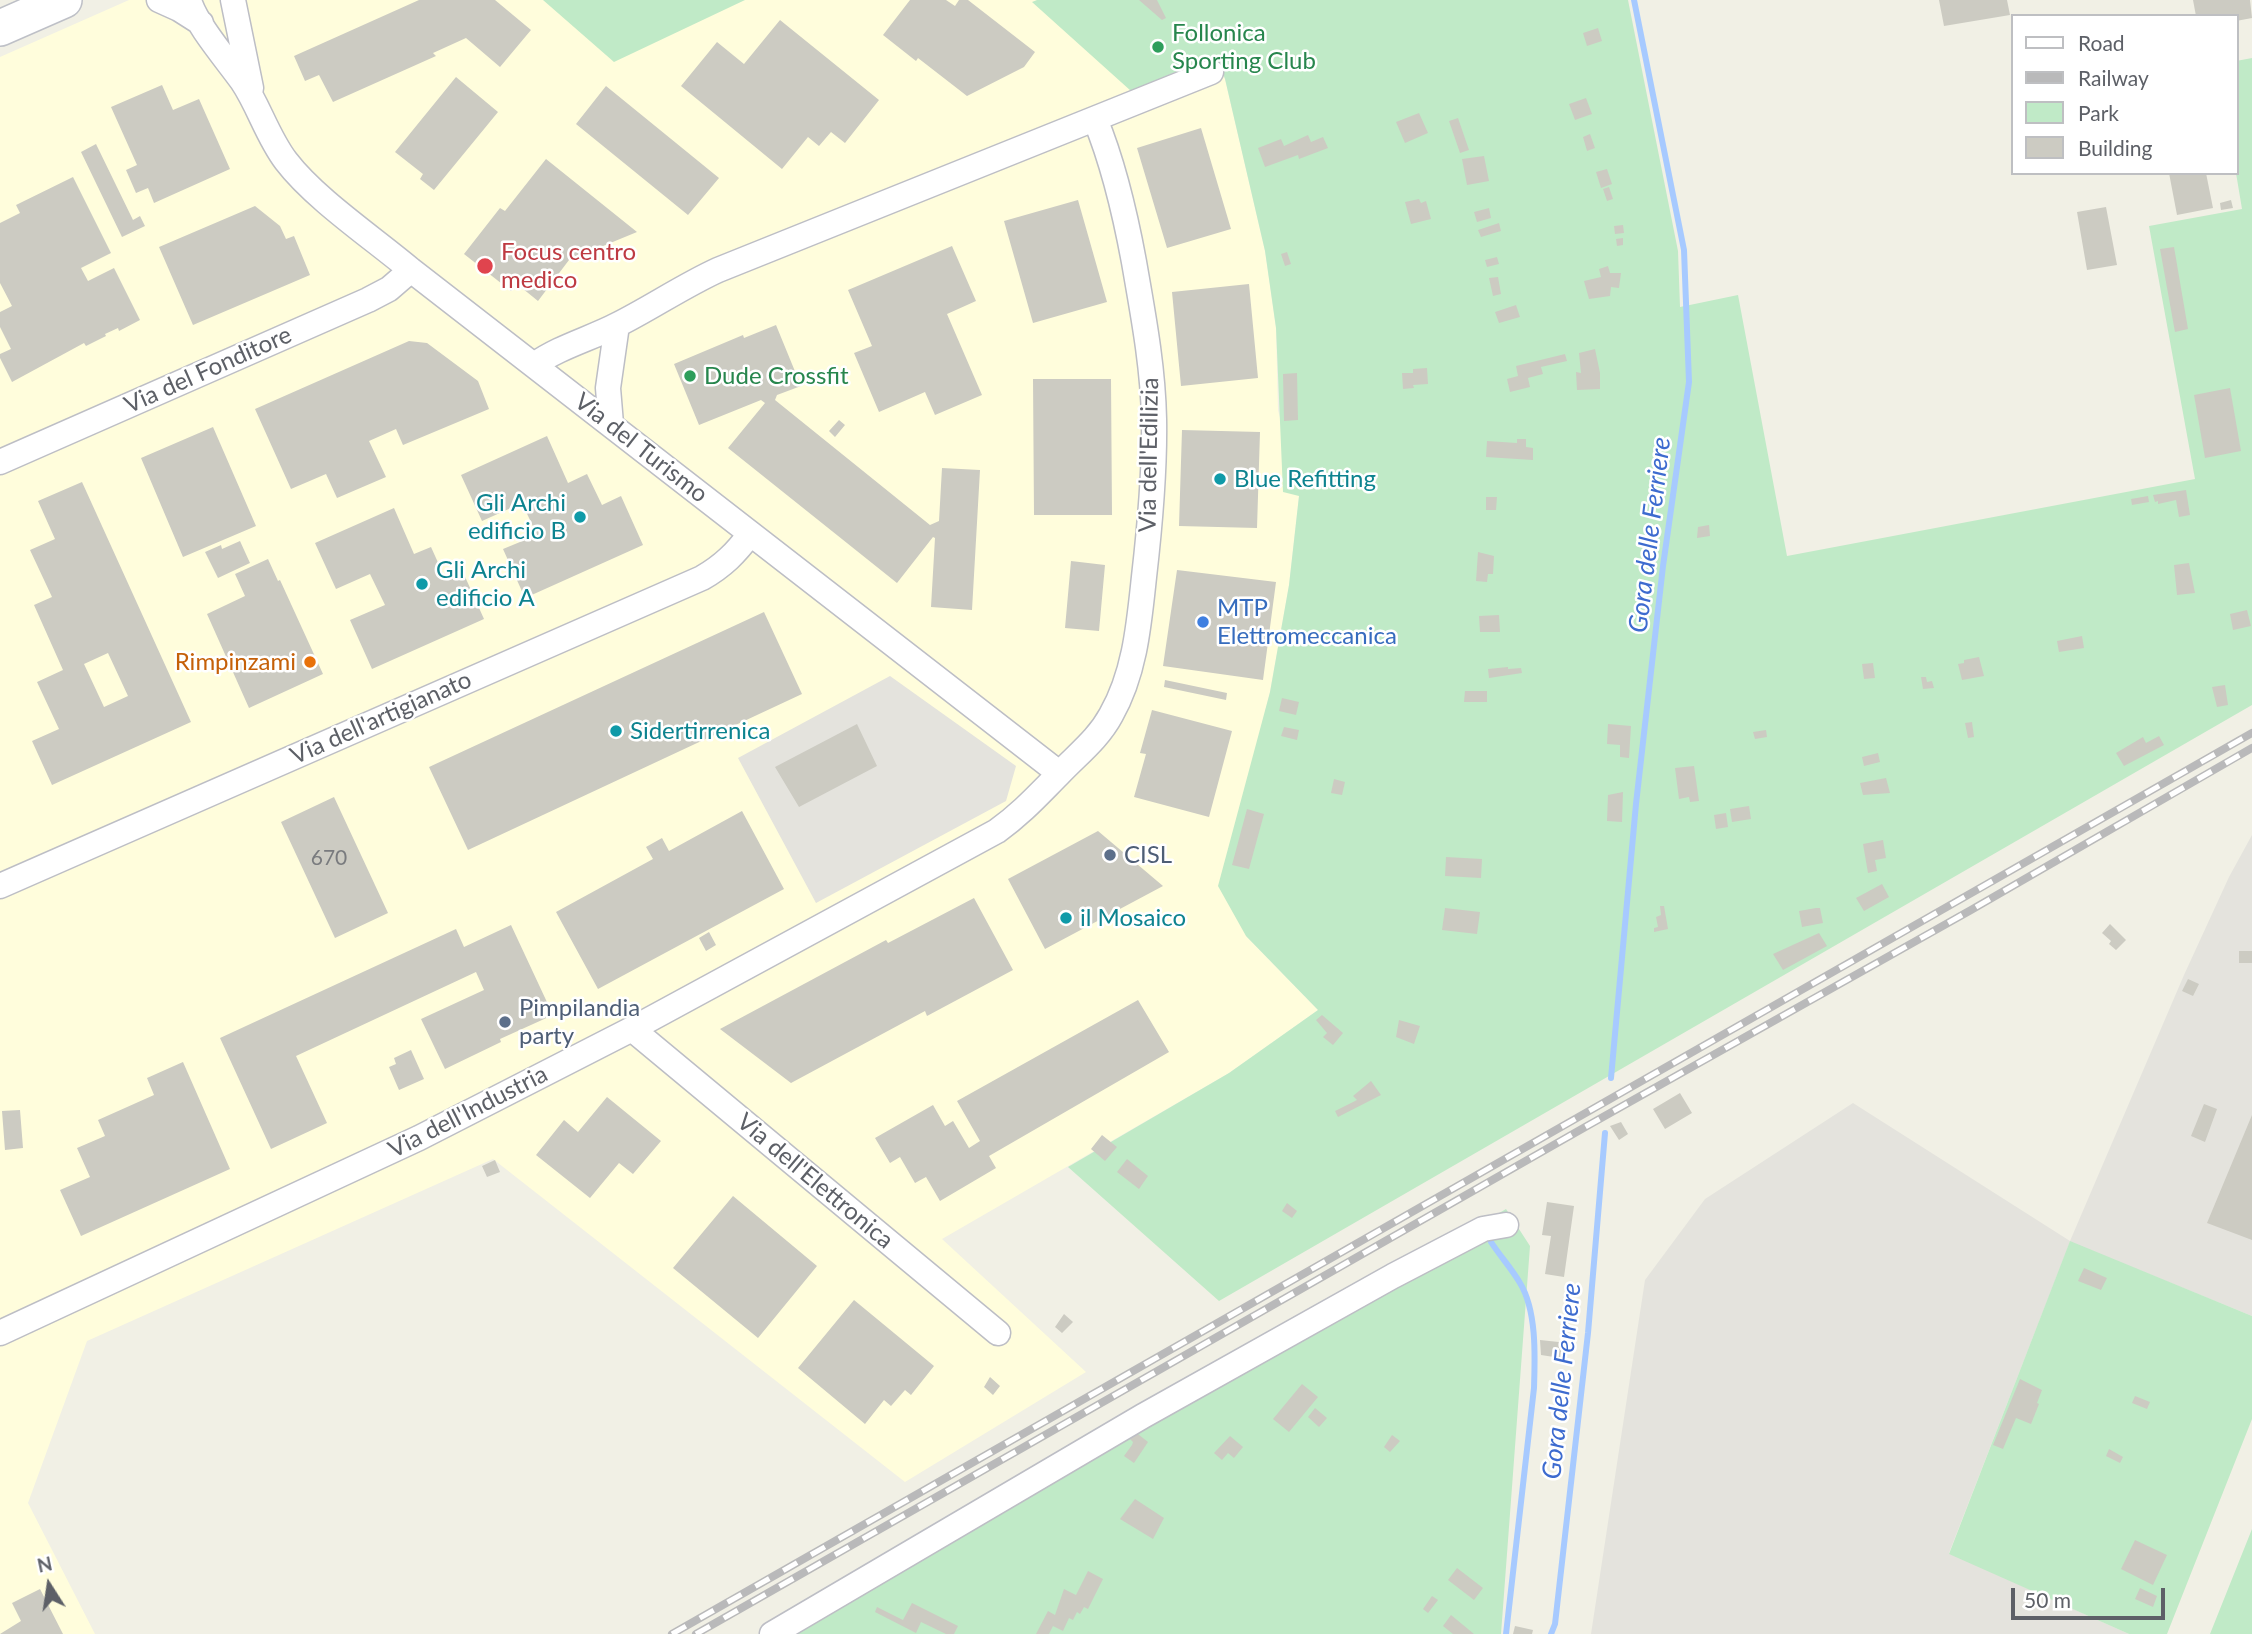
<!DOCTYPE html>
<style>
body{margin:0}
#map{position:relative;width:2252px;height:1634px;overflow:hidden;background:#f1f0e5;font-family:Lato,sans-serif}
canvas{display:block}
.legend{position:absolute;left:2011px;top:14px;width:228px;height:161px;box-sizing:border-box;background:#fff;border:2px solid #bebfc2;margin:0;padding:9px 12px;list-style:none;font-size:21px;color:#5d6067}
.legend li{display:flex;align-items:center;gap:14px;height:35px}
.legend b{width:35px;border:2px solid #bebfc2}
.north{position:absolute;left:14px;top:1550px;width:70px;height:70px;-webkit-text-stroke:5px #fff;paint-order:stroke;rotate:348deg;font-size:19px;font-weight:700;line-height:28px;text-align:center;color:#5d6067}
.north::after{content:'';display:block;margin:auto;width:24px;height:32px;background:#5d6067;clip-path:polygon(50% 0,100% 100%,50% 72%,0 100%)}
.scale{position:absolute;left:2011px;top:1588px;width:154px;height:32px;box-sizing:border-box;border:4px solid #5d6067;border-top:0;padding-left:9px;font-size:21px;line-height:24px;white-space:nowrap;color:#5d6067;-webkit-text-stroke:5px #fff;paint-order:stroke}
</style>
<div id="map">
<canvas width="2252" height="1634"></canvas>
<ul class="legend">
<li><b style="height:9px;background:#fff"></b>Road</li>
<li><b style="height:9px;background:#b9b9ba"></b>Railway</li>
<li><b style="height:19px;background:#c0eac7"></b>Park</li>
<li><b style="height:19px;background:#cccbc2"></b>Building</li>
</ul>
<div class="north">N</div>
<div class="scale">50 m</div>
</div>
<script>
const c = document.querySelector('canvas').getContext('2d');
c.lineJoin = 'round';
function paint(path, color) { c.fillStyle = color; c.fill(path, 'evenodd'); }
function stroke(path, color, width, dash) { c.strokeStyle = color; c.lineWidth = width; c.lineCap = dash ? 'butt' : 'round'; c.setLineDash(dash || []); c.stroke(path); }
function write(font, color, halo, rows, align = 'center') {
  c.font = font + ' Lato,sans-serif'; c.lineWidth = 5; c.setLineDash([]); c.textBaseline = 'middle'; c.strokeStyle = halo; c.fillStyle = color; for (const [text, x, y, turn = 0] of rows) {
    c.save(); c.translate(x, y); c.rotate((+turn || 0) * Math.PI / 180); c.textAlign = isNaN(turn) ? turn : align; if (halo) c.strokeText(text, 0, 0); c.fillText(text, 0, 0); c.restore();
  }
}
paint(new Path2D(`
 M129,0H1237L1216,55L1225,79L1265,251L1276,328L1278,410L1299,496L1289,585L1270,692L1247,782L1246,936L1318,1010L1229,1073L942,1239L1086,1372L905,1482L493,1159L87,1341L28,1503L95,1634H0V57Z`), '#fffddc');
paint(new Path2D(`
 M890,676L1016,766L1006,801L816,903L738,758Z
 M2252,835V1316L2070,1242L1949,1553L2129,1634H1591L1645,1280L1705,1199L1853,1103L2070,1241L2184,975L2229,877Z`), '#e4e3dd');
paint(new Path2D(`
 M543,0H745L614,62Z
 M1037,0H1628L1678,251L1680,307L1738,295L1787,556L2195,479L2149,226L2242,209L2236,173V61L2252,58V705L1219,1301L1068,1167L1229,1073L1318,1010L1246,936L1218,886L1270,692L1289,585L1299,496L1283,492L1276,328L1265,251L1225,79L1216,55L1131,91L1032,2Z
 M1506,1209L1530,1246L1501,1634H780Z
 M2070,1241L2252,1316V1419L2167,1634H2129L1949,1554Z
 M2252,1529V1634H2210Z`), '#c0eac7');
stroke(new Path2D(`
 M1611,1078L1636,804L1663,566L1689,382L1684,250L1634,0
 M1491,1242C1500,1256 1512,1269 1520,1283C1537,1311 1535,1357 1534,1388L1506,1634
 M1551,1634L1555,1624L1588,1333L1605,1133`), '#a7caff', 6);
paint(new Path2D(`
 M419,0H495L531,30L500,67L466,38L433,53L436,56L333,102L319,75L305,81L294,56Z
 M910,0H946L955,6L959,0H968L1035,52L1024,67L967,96L918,58L916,61L883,35Z
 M1139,0H1157L1166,18L1162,20Z
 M1939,0H2007L2010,15L1944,26Z
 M2193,0H2250L2252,18L2236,21V16H2196Z
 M780,20L879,100L845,143L831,132L819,146L808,137L782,169L681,86L717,42L744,64Z
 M1598,28L1602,41L1587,46L1583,33Z
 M456,77L498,112L434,190L420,179L423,174L395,152Z
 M162,85L173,110L199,99L230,169L154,203L148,188L136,193L126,170L137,165L111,107Z
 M606,86L719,178L688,215L576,124Z
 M1586,98L1592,114L1575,120L1569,104Z
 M1419,113L1428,133L1405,143L1396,122Z
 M1458,118L1469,150L1460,153L1449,121Z
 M1201,128L1231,229L1167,248L1137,148Z
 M1590,134L1595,148L1587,151L1583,137Z
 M1308,135L1311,142L1323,137L1328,148L1299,159L1298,155L1265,167L1258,148L1281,139L1284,146Z
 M96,144L133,220L140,216L145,226L122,237L81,152Z
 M1484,156L1489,181L1467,185L1462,159Z
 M546,159L637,232L569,260L538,301L517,284L511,291L464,254L500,208L505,211Z
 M1607,169L1612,184L1601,188L1596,172Z
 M2169,173H2206L2213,208L2177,215Z
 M73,177L111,253L81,268L88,281L114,268L140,320L119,331L118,328L105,334L106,336L86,346L84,343L12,382L0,358V354L11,349L0,327V312L12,306L0,283V223L20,213L16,205Z
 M1609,187L1613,199L1607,201L1603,189Z
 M1419,199L1421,203L1426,201L1431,219L1411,224L1405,202Z
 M1078,200L1107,302L1033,323L1004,221Z
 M2231,200L2233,208L2221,210L2220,203Z
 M255,206L280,226L286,239L294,236L310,275L193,325L159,247Z
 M2106,207L2117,265L2087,270L2077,212Z
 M1489,208L1491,218L1477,222L1474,212Z
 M1499,223L1501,231L1481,237L1478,230Z
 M1623,225L1624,233L1615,234L1614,226Z
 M1623,238V245L1617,246L1616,239Z
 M952,246L976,301L947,314L982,395L935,415L925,392L879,412L854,353L872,346L848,290Z
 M2174,247L2188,329L2175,332L2160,249Z
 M1287,252L1291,264L1285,266L1281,254Z
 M1497,257L1499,264L1487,267L1485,260Z
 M1608,266L1610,273H1621L1619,288L1611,287L1610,296L1589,299L1584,281L1601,277L1599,269Z
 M1498,277L1501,294L1493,296L1489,278Z
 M1249,284L1258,378L1181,386L1172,292Z
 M1516,305L1520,317L1499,323L1495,312Z
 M776,325L801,386L777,395L775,400L930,525L939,521L942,468L980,470L972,610L931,607L935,538L933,537L897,583L728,448L765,403L761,400L699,425L674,364L743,335L744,338Z
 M409,341L427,343L478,381L489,409L403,445L396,429L369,441L386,477L337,498L326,474L291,489L255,409Z
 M1595,349L1600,373V389L1577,390L1576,372L1581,373L1579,353Z
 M1565,354L1567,361L1541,367L1543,374L1528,378L1530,387L1510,392L1507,379L1518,376L1516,366Z
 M1427,368L1428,384L1413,385L1414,388L1403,389L1402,373H1413V369Z
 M1297,373L1298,420L1284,421L1283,374Z
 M1033,379H1111L1112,515H1034Z
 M2230,388L2241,451L2205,458L2194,395Z
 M839,420L845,425L835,437L829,431Z
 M213,427L256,526L183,557L141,458Z
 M1182,430L1260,432L1257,528L1179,526Z
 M547,436L568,483L587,474L602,505L621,496L643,545L525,598L503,549L537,535L522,503L482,521L461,475Z
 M1517,439H1526V447L1533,448V460L1486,457L1487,441L1517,443Z
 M82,482L191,722L52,785L32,741L59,729L37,682L63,670L34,605L52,597L30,550L55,539L38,501ZM108,653L128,696L104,707L84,664Z
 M2186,490L2190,515L2179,517L2176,500L2158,504V501L2155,502L2153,495Z
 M2148,496L2149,502L2132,505L2131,499Z
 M1486,497H1497L1496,510H1486Z
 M394,508L414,554L431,547L445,578L462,570L484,619L372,669L350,620L385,605L370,574L336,589L315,543Z
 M1709,525L1710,536L1697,538L1698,527Z
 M240,541L250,563L218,578L205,552L221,545L222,549Z
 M1478,552L1494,556L1493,574H1488L1487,582L1476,581Z
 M268,559L278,581L280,580L323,674L249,708L207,614L245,596L235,574Z
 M1071,561L1105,565L1099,631L1065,628Z
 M2189,563L2195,593L2177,595L2174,565Z
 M1177,570L1276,582L1263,680L1163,666Z
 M2247,610L2251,626L2233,630L2230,614Z
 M764,612L802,694L468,850L429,767Z
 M1499,615L1500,632H1480L1479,616Z
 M2082,636L2084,648L2059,652L2057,641Z
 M1979,657L1984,676L1962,680L1958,664L1964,663V660Z
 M1873,663L1875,678L1864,679L1862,664Z
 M1508,667V669L1521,668L1522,673L1489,678L1488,669Z
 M1921,677H1926L1927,682L1932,681L1934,688L1923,689Z
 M1165,680L1227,693L1226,700L1164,687Z
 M2225,685L2228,705L2217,707L2212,687Z
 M1465,691H1487V702H1464Z
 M1282,698L1299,702L1296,715L1279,711Z
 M1152,710L1232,731L1209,817L1134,797L1146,754L1140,753Z
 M1972,722L1974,737L1968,738L1965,723Z
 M857,724L877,766L799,807L775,767Z
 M1608,724L1631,726L1629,758L1620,757V745L1607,744Z
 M1284,727L1299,730L1297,740L1281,736Z
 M1766,730L1767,737L1755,739L1753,732Z
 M2159,736L2164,745L2124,766L2116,753L2143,737L2146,743Z
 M1878,753L1880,762L1864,766L1862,757Z
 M1694,766L1699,801L1690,802L1689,797L1679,799L1675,768Z
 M1886,778L1890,793L1863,795L1860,783Z
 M1334,779L1345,782L1342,795L1331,793Z
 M1623,792L1622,822L1607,821L1608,795Z
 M334,797L388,913L335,938L281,822Z
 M1749,806L1751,819L1732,822L1730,809Z
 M1247,809L1264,814L1249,869L1232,865Z
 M742,811L784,889L598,989L556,912L653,859L646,847L662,838L669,851Z
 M1726,813L1728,827L1716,829L1714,815Z
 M1098,831L1163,886L1045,949L1008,879Z
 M1883,840L1886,858L1875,860L1877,871L1868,873L1863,844Z
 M1446,857L1482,859L1481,878L1445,876Z
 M1882,884L1889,897L1864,911L1856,898Z
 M974,898L1013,970L927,1016L925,1011L791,1083L720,1029L886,940L888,943Z
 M1660,906H1664L1668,929L1654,932V928L1658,927L1656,917L1661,915Z
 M1445,908L1480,912L1477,934L1442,930Z
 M1816,908H1820L1823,923L1802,927L1799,911Z
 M2110,924L2126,940L2116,950L2109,944L2111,941L2102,933Z
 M511,925L553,1015L500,1039L501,1042L445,1069L421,1019L484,990L476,972L296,1056L327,1123L271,1149L220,1038L456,929L464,947Z
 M709,932L716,945L706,951L699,938Z
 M1819,933L1827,946L1783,970L1773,954Z
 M2239,951H2252V963H2239Z
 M2188,979L2199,984L2193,996L2182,991Z
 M1138,1000L1169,1052L989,1156L996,1168L940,1201L926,1177L915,1183L900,1157L890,1163L875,1138L933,1105L945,1126L953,1121L969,1148L980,1141L957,1101Z
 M1322,1015L1343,1033L1333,1045L1323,1037L1327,1033L1316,1020Z
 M1399,1020L1420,1026L1414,1044L1396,1037Z
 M411,1050L424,1079L399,1090L389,1067L396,1064L394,1058Z
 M183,1062L230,1169L81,1236L60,1190L90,1177L77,1148L105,1136L98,1120L154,1095L147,1078Z
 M1371,1081L1381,1095L1338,1117L1335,1111L1357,1100L1353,1096Z
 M1680,1093L1692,1113L1665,1129L1653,1109Z
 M607,1097L661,1141L633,1174L619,1163L590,1198L536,1155L564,1120L578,1132Z
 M2204,1104L2217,1109L2205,1142L2191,1136Z
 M20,1110L23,1148L5,1150L2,1111Z
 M2252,1115V1240L2207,1223Z
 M1621,1122L1628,1134L1619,1140L1610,1126Z
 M1102,1135L1117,1147L1105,1161L1091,1149Z
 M1127,1159L1148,1176L1139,1189L1117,1172Z
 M495,1160L500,1172L487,1177L482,1166Z
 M733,1196L817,1266L758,1338L673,1268Z
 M1547,1202L1574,1206L1564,1277L1545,1274L1551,1236L1542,1235Z
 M1287,1203L1297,1211L1292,1218L1282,1211Z
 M2084,1268L2107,1278L2101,1290L2078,1281Z
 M854,1300L934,1366L911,1395L905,1390L891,1406L884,1400L865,1424L798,1368Z
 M1064,1314L1073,1322L1062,1333L1055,1327Z
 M1540,1340L1568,1343L1567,1359L1541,1355Z
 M990,1377L1000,1386L993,1395L984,1387Z
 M2020,1379L2042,1390L2037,1403L2039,1404L2031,1424L2016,1418L2003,1449L1993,1445Z
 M1302,1384L1318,1397L1289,1432L1273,1419Z
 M2135,1396L2150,1402L2147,1409L2132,1403Z
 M1315,1408L1327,1418L1319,1427L1308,1417Z
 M1134,1431L1148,1442L1134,1463L1124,1456L1132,1445L1133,1442L1128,1437Z
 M1392,1435L1400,1441L1390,1452L1384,1447Z
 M1230,1436L1243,1447L1234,1458L1228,1453L1222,1460L1214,1453Z
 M2109,1449L2123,1457L2120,1463L2106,1456Z
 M1135,1499L1164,1518L1153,1539L1120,1519Z
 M2135,1540L2167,1555L2153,1585L2121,1569Z
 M1457,1568L1483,1588L1474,1600L1448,1580Z
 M1088,1571L1103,1579L1088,1609L1084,1607L1080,1614L1077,1612L1073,1620L1069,1618L1063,1631L1053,1626L1049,1634H1036L1048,1611L1055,1615L1064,1589L1076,1595Z
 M2140,1588L2157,1596L2153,1607L2135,1599Z
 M40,1589L63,1634H0L21,1621L12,1603Z
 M1432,1596L1438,1600L1428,1613L1423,1609Z
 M912,1603L958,1626L954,1634H946L921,1622L916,1633L875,1612L877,1607L903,1620Z
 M1451,1615L1474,1634H1453L1443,1626Z
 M1515,1626L1533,1630L1532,1634H1513Z`), '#cccbc2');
const minor = new Path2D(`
 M159,0L179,9L201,23
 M189,0C195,23 227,60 242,81C259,106 267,136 286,161C315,199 373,238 411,270L1059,773
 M233,0L251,88
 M534,365C559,347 590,339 617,325C651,308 683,286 718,270L1211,72
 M611,424L608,388L617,325
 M0,462L368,300L389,289L411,270
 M0,886L702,578C723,566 736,553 750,534
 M632,1029L998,1333
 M0,1333L419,1138L632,1029L997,831C1022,813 1038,795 1059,774C1078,754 1098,739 1111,715C1135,673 1139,624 1144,577C1150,525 1155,472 1154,419C1153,366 1143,314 1134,262C1125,213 1114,165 1095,119
 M772,1634L1143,1416L1393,1276L1483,1229L1506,1225`);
const secondary = new Path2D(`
 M0,28L64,0`);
stroke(minor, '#bdbec5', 27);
stroke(secondary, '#bec0c7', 38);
stroke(minor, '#fff', 24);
stroke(secondary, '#fff', 35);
const rail = new Path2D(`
 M672,1634L2252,733
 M696,1634L1587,1126L1971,910L2252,748`);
stroke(rail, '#b9b9ba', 8);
stroke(rail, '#fff', 5, [16]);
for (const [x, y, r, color] of [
 [1158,47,7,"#2e9e5b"],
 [485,266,9,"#e0444e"],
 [690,376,7,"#2e9e5b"],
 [1220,479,7,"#0f9aa8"],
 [580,517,7,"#0f9aa8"],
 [422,584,7,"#0f9aa8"],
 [1203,622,7,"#3f7fe0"],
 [310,662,7,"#e8710a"],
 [616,731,7,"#0f9aa8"],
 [1110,855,7,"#5c6f8a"],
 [1066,918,7,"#0f9aa8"],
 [505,1022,7,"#5c6f8a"]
]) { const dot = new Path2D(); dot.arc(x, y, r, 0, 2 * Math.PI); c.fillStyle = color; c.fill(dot); stroke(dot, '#fff', 2.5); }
write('21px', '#797b7e', null, [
 ["670",329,858]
]);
write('24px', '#27864d', '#fff', [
 ["Follonica",1172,33],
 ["Sporting Club",1172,61],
 ["Dude Crossfit",704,376]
], 'left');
write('24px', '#be3a42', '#fff', [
 ["Focus centro",501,252],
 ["medico",501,280]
], 'left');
write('24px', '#5d6067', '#fff', [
 ["Via del Fonditore",208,370,-24],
 ["Via del Turismo",641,448,38],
 ["Via dell'Edilizia",1149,455,-89],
 ["Via dell'artigianato",381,718,-24],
 ["Via dell'Industria",468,1112,-27],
 ["Via dell'Elettronica",815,1181,40]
]);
write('24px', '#0d838f', '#fff', [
 ["Blue Refitting",1234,479],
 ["Gli Archi",566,503,"right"],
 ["edificio B",566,531,"right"],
 ["Gli Archi",436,570],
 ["edificio A",436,598],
 ["Sidertirrenica",630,731],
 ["il Mosaico",1080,918]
], 'left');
write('24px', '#366cbe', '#fff', [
 ["MTP",1217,608],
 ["Elettromeccanica",1217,636]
], 'left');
write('24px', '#c56008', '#fff', [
 ["Rimpinzami",296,662]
], 'right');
write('24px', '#4e5e75', '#fff', [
 ["CISL",1124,855],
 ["Pimpilandia",519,1008],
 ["party",519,1036]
], 'left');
write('italic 26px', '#3d6bcf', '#fff', [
 ["Gora delle Ferriere",1650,535,-83],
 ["Gora delle Ferriere",1562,1381,-84]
]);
</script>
